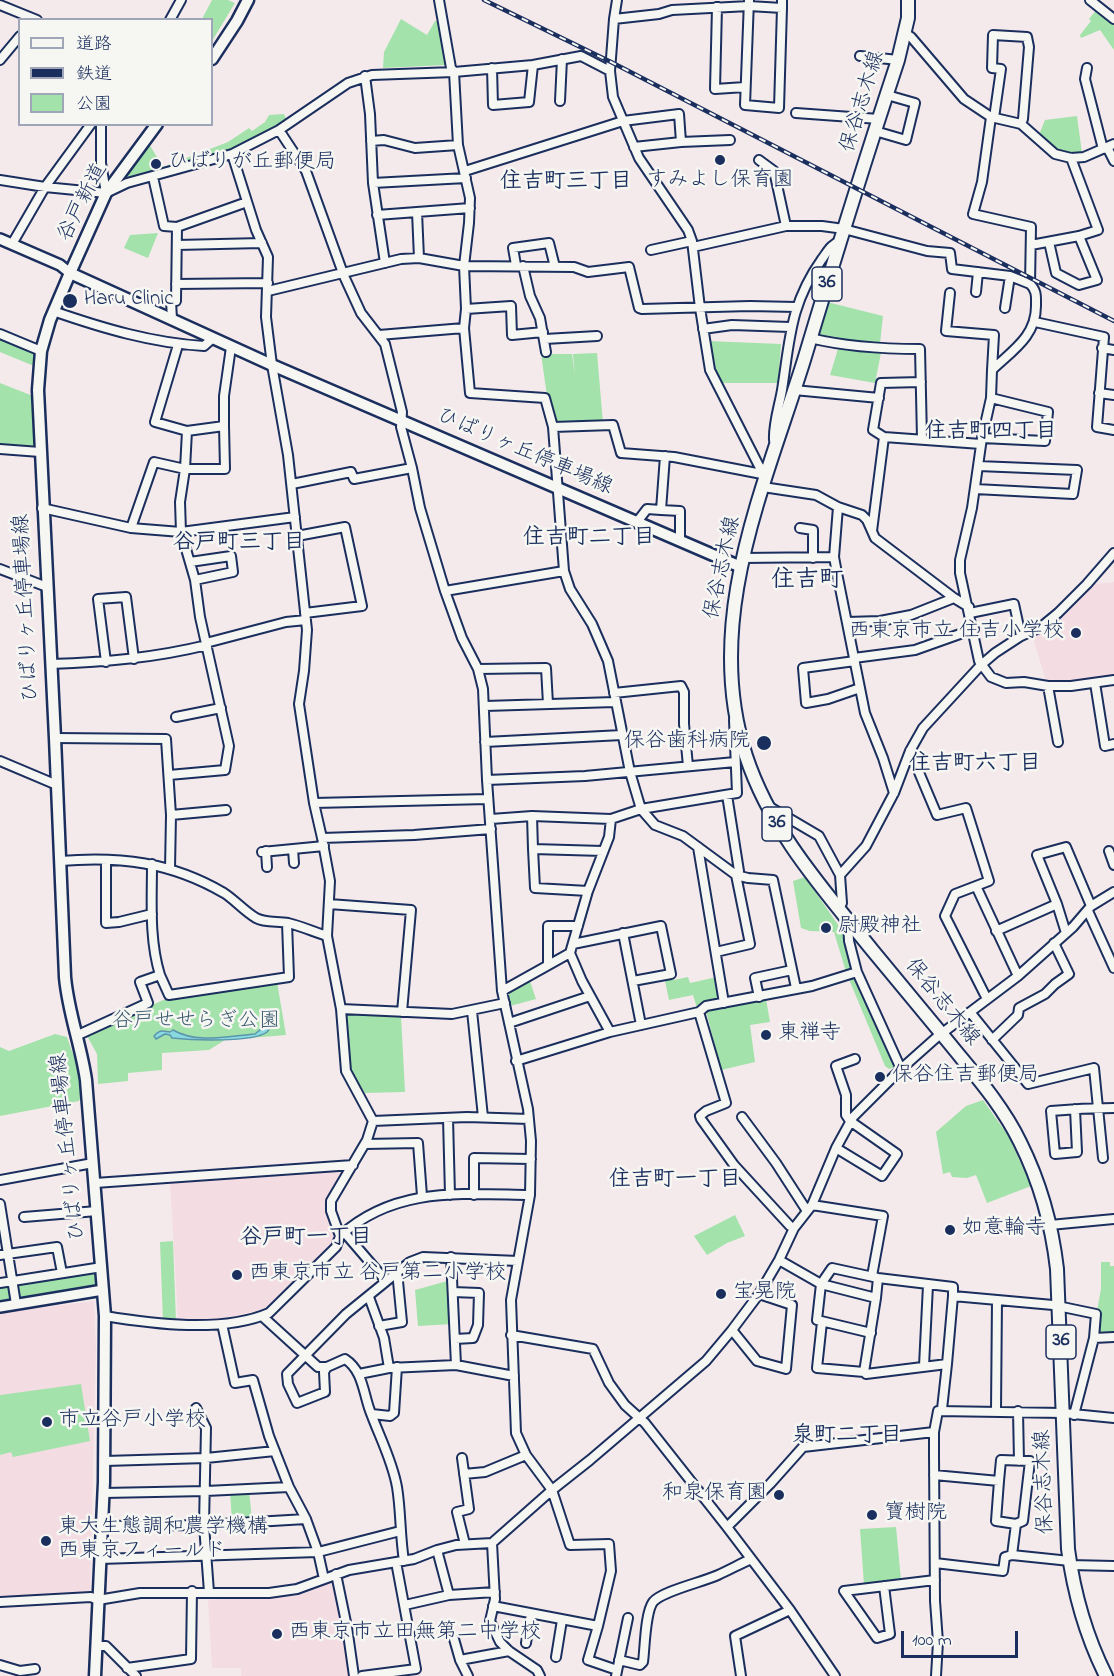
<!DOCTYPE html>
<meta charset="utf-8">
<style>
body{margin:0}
#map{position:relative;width:1114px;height:1676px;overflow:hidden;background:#f5eaeb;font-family:"Indie Flower","Klee One",sans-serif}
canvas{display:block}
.legend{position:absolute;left:18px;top:18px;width:195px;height:108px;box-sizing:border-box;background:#f6f6f2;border:2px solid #9ea6b7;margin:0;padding:8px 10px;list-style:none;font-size:18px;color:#1b2f5e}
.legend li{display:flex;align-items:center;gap:12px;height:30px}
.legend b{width:30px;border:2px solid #9ea6b7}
.scale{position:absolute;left:901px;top:1631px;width:117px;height:27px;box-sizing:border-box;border:3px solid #1b2f5e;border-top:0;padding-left:8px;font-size:18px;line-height:21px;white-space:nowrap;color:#1b2f5e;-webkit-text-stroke:4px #f6f6f2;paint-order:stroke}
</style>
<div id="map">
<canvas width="1114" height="1676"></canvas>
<ul class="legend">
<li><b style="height:8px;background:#f6f6f2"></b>道路</li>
<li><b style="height:8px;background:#1b2f5e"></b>鉄道</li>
<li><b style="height:16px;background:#a3e2ab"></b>公園</li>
</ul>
<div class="scale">100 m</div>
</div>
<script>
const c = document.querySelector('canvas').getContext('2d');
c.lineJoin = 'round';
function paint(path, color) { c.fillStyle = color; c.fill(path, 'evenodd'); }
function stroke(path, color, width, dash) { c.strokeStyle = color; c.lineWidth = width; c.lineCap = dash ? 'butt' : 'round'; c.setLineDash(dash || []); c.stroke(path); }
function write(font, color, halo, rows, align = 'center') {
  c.font = font + ' "Indie Flower","Klee One",sans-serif'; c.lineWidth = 5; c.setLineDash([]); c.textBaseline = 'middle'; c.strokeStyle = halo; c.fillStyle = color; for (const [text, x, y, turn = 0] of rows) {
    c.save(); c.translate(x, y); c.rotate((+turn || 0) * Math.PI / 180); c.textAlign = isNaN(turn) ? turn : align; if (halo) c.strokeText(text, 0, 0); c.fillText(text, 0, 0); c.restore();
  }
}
paint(new Path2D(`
 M1114,582V677L1072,683L1046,681L1032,635L1043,630L1094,584Z
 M346,1169L326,1208V1214L335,1232L334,1241L265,1309L222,1319L178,1320L170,1180Z
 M94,1301L96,1347L90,1594L0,1599V1313Z
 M334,1581L350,1676H241V1668H212L208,1600L302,1594Z`), '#f4dce3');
paint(new Path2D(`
 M212,0H228L235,3L212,41V20L202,19Z
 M1097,9L1114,25V50L1100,30L1081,38L1080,35L1091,21L1089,19Z
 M401,19L427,35L435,21H440L446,65L383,68L384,52Z
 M284,114L288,124L232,154L127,183L131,158L146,139L163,167L228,142L249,128L252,131L265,122L269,115Z
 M1077,116L1082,153C1059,155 1055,149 1039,135L1045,120Z
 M158,233L148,258L124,248L130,235Z
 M827,302L883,316L880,344L815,336Z
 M0,339L34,353V366L0,352Z
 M708,341L781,344L778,383H717L711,368Z
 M838,349L881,353L875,383L830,375Z
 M597,353L603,423L551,424L541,354H572L575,375L573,354Z
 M0,383L33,396L35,446L0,445Z
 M805,877L841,929L852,964L896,1065L895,1067L889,1069L885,1066L846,972L834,932L810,931L801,928L793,881Z
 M671,974L674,980L688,977L690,983L717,977L721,998L719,1001L703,1004L697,1008L693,995L669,1000L664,976Z
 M529,978L536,999L510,1006L508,990Z
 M277,982L286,1035L225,1040L209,1050L162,1053V1070L128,1073V1081L98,1084L97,1054L86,1034L168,998Z
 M766,999L770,1022L750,1025L755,1062L721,1070L706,1011Z
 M344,1014L401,1016L405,1092L365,1093L349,1069Z
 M55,1034L67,1037C72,1053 88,1087 79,1101L0,1116V1047L9,1051Z
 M983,1100L1009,1137L1031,1186L987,1203L976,1175L967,1178L952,1177L950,1172L943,1174L936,1132L966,1106Z
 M735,1215L745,1236L727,1243L707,1255L694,1236Z
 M173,1241L176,1321L163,1322L160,1242Z
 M1101,1262H1110V1266H1114V1332L1100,1333L1098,1331L1101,1312L1097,1311L1101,1289Z
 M102,1267L104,1295L96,1298L0,1312V1283Z
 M451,1280L453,1324L418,1326L415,1290Z
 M81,1384L90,1441L13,1457L11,1452L0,1455V1395Z
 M249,1490L252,1520L232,1522L230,1491Z
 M896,1527L901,1580L864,1585L860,1529Z`), '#a3e2ab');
const water = new Path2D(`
 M271,1020L273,1024C272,1025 268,1031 267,1032C253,1043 190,1040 172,1038L170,1035L165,1034L156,1039L154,1036C160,1029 162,1031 170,1032L173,1030C197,1044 228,1036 255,1034L261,1029L266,1021Z`);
paint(water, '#88d9e0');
stroke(water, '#5c95ac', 1.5);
const minor = new Path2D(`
 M439,0L451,68L454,72L458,145L470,198L469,223L464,266L466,309L464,328L470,393L545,398L553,427L564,571L570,589L592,624L608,661L630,772L641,809L655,825L683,836L736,875L750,944L716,952
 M617,0L614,19L610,71L613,97L639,158L688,230L692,241L700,308L710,370L759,466L767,475
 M749,0L745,105L779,108L782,8
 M1090,0L1114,19
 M0,5L37,20
 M717,7L715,89L745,87
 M614,19L659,14L672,10L749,6L782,8V0
 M170,20L181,0
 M905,33L911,37L964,99L991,117L1021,124L1055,154L1071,158L1084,157L1114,144
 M860,56L898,60
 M0,60L20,36
 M492,68L493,105L529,102L533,65
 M1087,68L1085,79L1103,149
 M365,76L370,114L373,183L385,263
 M560,101L562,59
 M796,113L879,119
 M991,117L982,182L973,214L1031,227L1030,284C1037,291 1036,296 1036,306C1036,336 1013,350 992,370L991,398L982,438L972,508L960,560V573L979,661L991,677L1006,683L1024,682L1048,686H1071L1114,680
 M994,118L1001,69L992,68L993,35L1027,37L1029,47L1023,119L1021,124
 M101,124V163L106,193
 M279,130L306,171L344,276L361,313L385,344L402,412L401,427L412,468L420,508L445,591L462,638L478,669L483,689L487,780L502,991L528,1109L531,1141L530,1195L511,1300L516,1433L526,1455L552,1490L570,1545L609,1544L611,1571L598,1626
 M875,131L906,140L915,103L887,95
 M371,141L384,140L415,148L458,145
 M681,142L730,140
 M1107,147L1114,161
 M232,154L256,230L268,257L266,317L272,365L288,455L307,630L304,671L299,704L314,803L322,838L330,881L327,936L341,1009L346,1071L373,1121L367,1140L331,1201V1211L340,1236
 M759,160L774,171L786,226
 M465,171L623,121L679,114L681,142L634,147
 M153,177L164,226L177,227
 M0,180L45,187L106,193L127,183L232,154L279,130L348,83L372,75L454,72L533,65L581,56L610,71
 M373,183L466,178
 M417,212L419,258
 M377,215L470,208
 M1049,242L1056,273L1079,285L1097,280L1079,236
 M12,244L45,187L91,124
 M177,245L262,243
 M1031,245L1079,236L1098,230L1071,158
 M693,247L786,226H822L844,229L927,251L950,253L952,269L1010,276L1030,284
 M651,250L692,241
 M516,265L513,248L549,243L555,267
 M523,266L530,296L540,318L546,352
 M176,284L268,283
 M268,291L401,259L419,258L464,266L574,267L588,272L629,267L639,308L642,309L750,306L796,307
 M976,292L978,272
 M950,293L946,331L994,335L992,370
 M1005,308L1010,276
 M466,309L511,306L512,335L543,332
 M53,311C102,328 152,343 204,346L213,338
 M172,319L171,301H176L177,227L247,202
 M1035,322L1104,337L1097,427L1114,430
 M703,329L732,325L790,327
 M0,334L41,351
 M379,335L464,328
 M810,338C847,347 883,349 920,349L922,439
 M545,339L597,336
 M1102,348L1114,350
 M794,390L879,398
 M1099,393L1114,395
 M224,426V396L231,347
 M553,427L613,425L621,453L674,457L767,475
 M884,437L873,430L881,383L921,382
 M982,438L1045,441L1048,412L991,398
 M774,440C773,424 779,407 782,390C790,339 790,304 822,259C828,251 831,244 841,241
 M0,449L40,452
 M292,484L351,472L354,479L412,468
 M763,487L816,495L838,507L862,515L867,520L875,538L954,598L969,607
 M975,489L1073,494L1077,470L978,466
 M838,507L834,557L837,573L865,713L883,758L894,793
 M42,508L131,528L181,532L295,517
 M661,510L680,511V541
 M637,522L647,509L661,510L665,456
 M131,528L154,462L185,469H225L224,426L187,431L155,422L178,345
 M800,528L813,530V558
 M872,531L884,437L981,444
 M297,536L345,527L362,606L305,613
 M742,558L834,557
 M190,562L231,556L233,572L195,580
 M0,569L47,587
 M445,591L564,571
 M970,613L1014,604L1021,636
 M847,622L880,621L911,615L954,598
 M206,643L286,622L306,620
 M854,658L915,650L974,629
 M855,661L803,668L806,703L828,699L860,688
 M106,662L98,599L126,597L134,659
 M51,664C105,662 154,658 207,645
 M478,669L546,668L548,704
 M1095,683L1105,746L1114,744
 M1048,686L1058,742
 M614,693L681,686L684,692V724L688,766
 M485,706L615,702
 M176,717L221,708
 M55,738L166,739L171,815L170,869
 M485,742L622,735
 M910,751L937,815L966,808L989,881L955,894L945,916L987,999
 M0,761L57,785
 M169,775L225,770L229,746L200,617L195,580L181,532L180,502L185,469L187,431
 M487,780L585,776L735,762
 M727,795L739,871L736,875L748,878L773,880L796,988
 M314,803L488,799
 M768,806L819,836L840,875
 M171,815L226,810
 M532,816L533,849L603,851
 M491,819L532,816L611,819L641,809L737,793L734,720
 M322,838L414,835L491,829
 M698,847L724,1003
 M293,849L294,863
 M533,849L535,888L588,891
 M266,851L267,867
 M1109,851L1114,865
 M262,852L324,846
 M106,860V923L119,922L152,914
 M60,861C120,856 171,862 224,893C235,900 244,911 256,918C265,923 278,921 288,923C301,926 314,932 327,936
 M976,886L1018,976
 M329,904L411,910L402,1012
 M839,909L842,903L840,875L866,846L894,793L910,751L923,728L981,665L995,653L1021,636L1041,627L1058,613L1087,584L1114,553
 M1088,911L1114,968
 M848,921L849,941L857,972L901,1069
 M996,931L1057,904
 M623,933L641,1025
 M1066,933L1057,904L1037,855L1066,847L1091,906
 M573,944L661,926L671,974L633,981
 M570,953L582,981L610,1032
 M548,965V926H578
 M160,975L169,995L289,977L287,923
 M502,991L570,953L588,891L609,837L611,819
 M759,997L755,978L792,970
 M341,1009L452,1014L505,1003
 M472,1011L483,1117
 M699,1012L726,1103L706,1111L700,1116L701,1119L734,1165L790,1226L794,1228
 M970,1012L1028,1084L1094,1068L1103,1158
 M509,1023L590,996
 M78,1035L148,1003L140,982L160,975C149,939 152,901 152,864
 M992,1040L1018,1015L1019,1008L1045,994L1055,984L1069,974L1054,943
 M516,1061L610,1032L699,1012L706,1006L812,986L857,972
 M1075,1109L1077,1152L1055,1154L1051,1111C1072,1109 1093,1108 1114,1108
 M742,1117L776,1163L807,1211
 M448,1118L450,1195
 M373,1121L467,1117L529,1119
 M365,1144L418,1143L422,1196
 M836,1148L882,1176L897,1154L850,1121L846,1115V1095L836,1066L855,1059
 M0,1180L93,1163
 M95,1183L353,1165
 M474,1195V1158L531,1159
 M0,1204L16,1304
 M812,1205L883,1216L872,1276
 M24,1217L97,1211
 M1050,1225L1114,1219
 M344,1232L386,1281
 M340,1236C395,1186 462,1194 530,1195
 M0,1255L57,1247L62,1273
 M451,1257L456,1365
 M779,1260L821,1284L876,1298L878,1278
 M0,1283L102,1267
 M453,1292L479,1293L478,1325L473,1338L455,1339
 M369,1297L384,1338L389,1368
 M876,1298L864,1372L866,1374L947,1364L942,1409
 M105,1316C153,1324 223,1333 269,1313L336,1247L340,1236
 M262,1316L318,1367H327L345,1359C362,1370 363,1390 369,1408C378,1434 392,1459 397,1487C401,1511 400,1536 404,1561
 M822,1322L817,1368L864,1372
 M222,1324L235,1383L253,1380L269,1436L289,1487L306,1519L318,1552L324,1579
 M379,1326L402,1322L397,1271
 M732,1330L757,1361L786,1369L792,1305L759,1294
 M871,1333L817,1320L821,1284L832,1268L878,1278L953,1287V1296L1053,1305L1096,1314L1094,1338L1114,1337
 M511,1335L593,1349L609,1383L625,1405L645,1423L727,1527L790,1610L835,1676
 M947,1364L953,1296
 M924,1366L928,1285
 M327,1367L324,1372L325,1392L297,1403L288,1384L287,1374L346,1314L410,1262L423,1257L518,1261
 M359,1374L389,1368L456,1365L514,1376
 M196,1408L206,1428L204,1525L209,1592
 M996,1410L997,1300
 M1018,1411L1019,1461
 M372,1414L390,1416L394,1413L397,1367
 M1074,1415L1094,1338
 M462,1458L469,1509L457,1512L465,1544
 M105,1461L206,1458L275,1451
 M464,1474L485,1472L526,1455
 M934,1475L999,1481L1001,1460L1030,1461L1023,1521L1016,1524L1012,1555
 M999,1481L996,1521L1016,1524
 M104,1493L206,1491L289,1487
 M102,1526L204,1525L306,1519
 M727,1527L770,1484L803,1447L934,1432
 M492,1543L495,1599L490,1621L500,1642L509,1651L537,1670L540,1676
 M437,1550L449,1595
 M100,1559L318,1552L400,1531
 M935,1563L1003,1571L1005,1557L1012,1555L1070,1561
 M1070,1565L1114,1566
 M336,1574L347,1627L354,1676
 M884,1586L890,1634L877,1638L844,1591L935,1580
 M0,1602L91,1597L98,1600L140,1593H269L297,1589L349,1570L414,1559L437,1550L456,1545L492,1543L552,1490L590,1460L706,1361L732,1330L759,1294L779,1260L794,1228L812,1205L836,1148L853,1117L901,1069L937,1037L1018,976L1073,927L1091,906L1114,892
 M405,1605L449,1595L495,1592
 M493,1606L598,1626L588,1660L617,1670
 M454,1639L460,1660L468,1676
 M526,1643L531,1614
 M97,1646H106L136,1676
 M556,1657L562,1620
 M460,1660L509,1651
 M619,1660L640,1665L643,1662C645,1648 645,1613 653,1602C662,1591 703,1582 718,1575C729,1570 740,1564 751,1559
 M0,1665L20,1671L35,1669
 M127,1668L191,1659L192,1591
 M362,1676L416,1669L396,1562
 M616,1676L628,1618
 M741,1676L735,1636L790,1610
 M936,1676L938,1642L935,1601L934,1454V1432L938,1411L1063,1413L1114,1418`);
const tertiary = new Path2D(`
 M0,239L60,265L70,273
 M0,1307L103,1290`);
const secondary = new Path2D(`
 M212,59L237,21L248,0
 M70,273L272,365L741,567
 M95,1676L104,1482L105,1316L86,1080C81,1045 68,1012 65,977L55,738L38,390L41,351L50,320L70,273L106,193L157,124`);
const primary = new Path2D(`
 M908,0V18L898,60C865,160 834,260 804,360C764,488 702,622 746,756C771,832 824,890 873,951C899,982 924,1013 950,1044C975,1075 1002,1105 1020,1142C1040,1182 1052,1225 1057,1269L1068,1549C1074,1594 1086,1636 1106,1676`);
stroke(minor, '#1b2f5e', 12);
stroke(tertiary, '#1b2f5e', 14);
stroke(secondary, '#1b2f5e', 15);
stroke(primary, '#1b2f5e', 16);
stroke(minor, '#f6f6f2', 8);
stroke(tertiary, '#f6f6f2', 9);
stroke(secondary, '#f6f6f2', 10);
stroke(primary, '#f6f6f2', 12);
const rail = new Path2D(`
 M484,0L611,62L1114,321`);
stroke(rail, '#1b2f5e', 4.5);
stroke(rail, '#f6f6f2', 2, [7]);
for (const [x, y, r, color] of [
 [720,160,6,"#1b2f5e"],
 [156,164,6,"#1b2f5e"],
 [70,301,8,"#1b2f5e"],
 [1076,633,6,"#1b2f5e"],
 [764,743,8,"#1b2f5e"],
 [826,928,6,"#1b2f5e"],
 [766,1035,6,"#1b2f5e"],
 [880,1077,6,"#1b2f5e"],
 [950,1230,6,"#1b2f5e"],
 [237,1275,6,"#1b2f5e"],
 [721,1294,6,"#1b2f5e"],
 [47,1422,6,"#1b2f5e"],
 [779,1495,6,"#1b2f5e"],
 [872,1515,6,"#1b2f5e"],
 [46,1541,6,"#1b2f5e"],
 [277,1634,6,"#1b2f5e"]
]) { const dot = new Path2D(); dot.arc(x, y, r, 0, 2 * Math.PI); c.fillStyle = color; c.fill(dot); stroke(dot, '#f6f6f2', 2); }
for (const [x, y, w] of [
 [827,284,30],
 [777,824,30],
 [1061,1342,30]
]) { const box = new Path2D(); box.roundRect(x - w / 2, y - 17, w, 34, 4.5); c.fillStyle = '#f6f6f2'; c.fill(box); stroke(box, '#1b2f5e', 1.5); }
write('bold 20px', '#1b2f5e', null, [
 ["36",827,284],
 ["36",777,824],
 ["36",1061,1342]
]);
write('21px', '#1b2f5e', '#f6f6f2', [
 ["保谷志木線",864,102,-73],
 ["谷戸新道",84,203,-63],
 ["ひばりヶ丘停車場線",524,453,23],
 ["保谷志木線",724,568,-78],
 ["ひばりヶ丘停車場線",28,608,-93],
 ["保谷志木線",941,1003,51],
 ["ひばりヶ丘停車場線",70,1147,-96],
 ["保谷志木線",1046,1482,-92]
]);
write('21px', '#1b2f5e', '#f6f6f2', [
 ["ひばりが丘郵便局",168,164],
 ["すみよし保育園",720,182,"center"],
 ["Haru Clinic",84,301],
 ["西東京市立 住吉小学校",1064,633,"right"],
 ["保谷歯科病院",750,743,"right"],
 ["尉殿神社",838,928],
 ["東禅寺",778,1035],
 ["保谷住吉郵便局",892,1077],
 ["如意輪寺",962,1230],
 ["西東京市立 谷戸第二小学校",249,1275],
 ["宝晃院",733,1294],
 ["市立谷戸小学校",59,1422],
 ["和泉保育園",767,1495,"right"],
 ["寶樹院",884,1515],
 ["東大生態調和農学機構",58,1529],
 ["西東京フィールド",58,1553],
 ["西東京市立田無第二中学校",289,1634]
], 'left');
write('21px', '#3d5c71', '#f6f6f2', [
 ["谷戸せせらぎ公園",196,1023]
]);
write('bold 22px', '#1b2f5e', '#f6f6f2', [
 ["住吉町三丁目",566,183],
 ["住吉町四丁目",991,433],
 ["住吉町二丁目",589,539],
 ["谷戸町三丁目",239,544],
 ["住吉町六丁目",975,765],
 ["住吉町一丁目",675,1181],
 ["谷戸町一丁目",306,1239],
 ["泉町二丁目",847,1437]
]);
write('bold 24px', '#1b2f5e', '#f6f6f2', [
 ["住吉町",807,582]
]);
</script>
